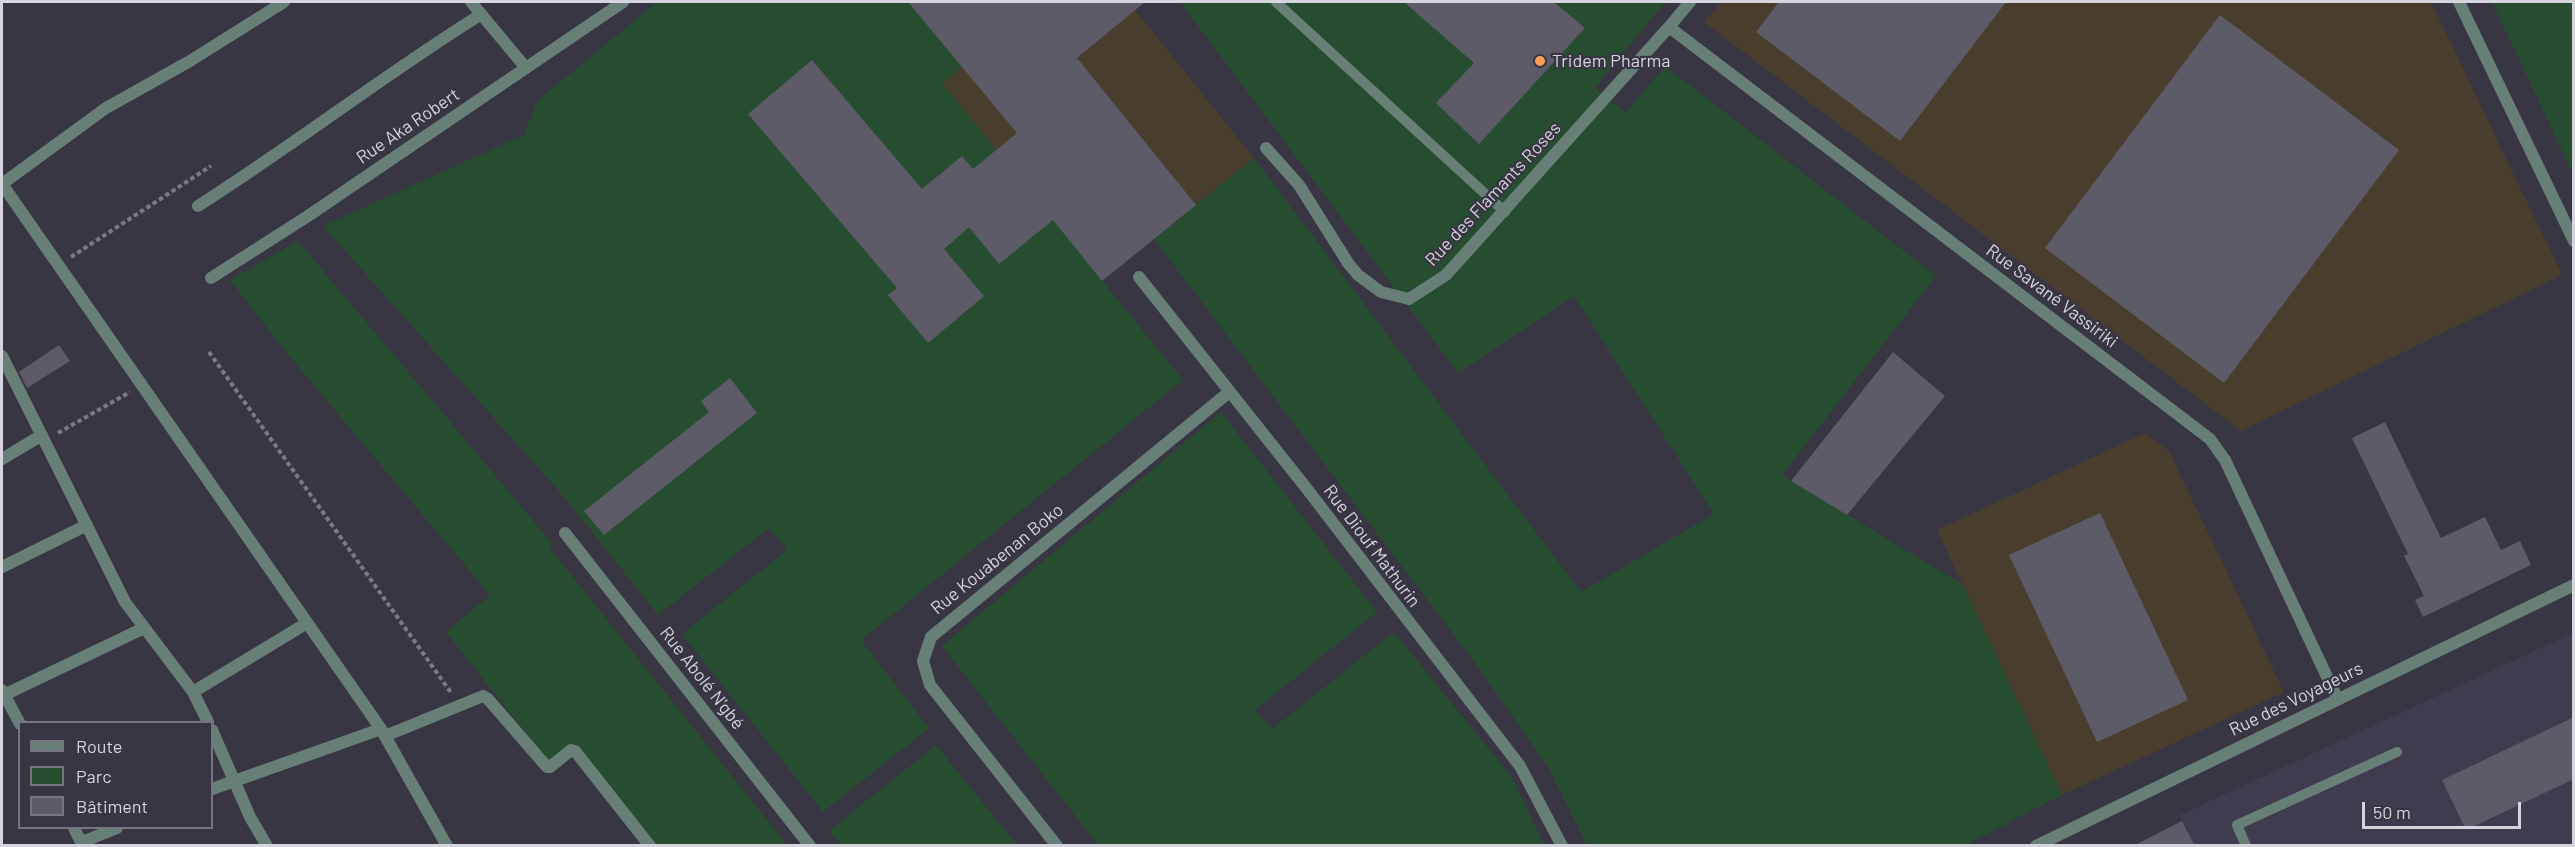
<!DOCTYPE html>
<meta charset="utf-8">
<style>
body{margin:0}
#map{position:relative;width:2575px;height:847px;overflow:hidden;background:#383642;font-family:Barlow,sans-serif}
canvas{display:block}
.frame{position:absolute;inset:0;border:3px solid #d6d5dd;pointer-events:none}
.legend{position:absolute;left:18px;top:721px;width:195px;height:108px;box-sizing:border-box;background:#383642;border:2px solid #777680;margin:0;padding:8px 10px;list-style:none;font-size:18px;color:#d6d5dd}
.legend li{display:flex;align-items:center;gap:12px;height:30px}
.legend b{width:30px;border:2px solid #777680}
.scale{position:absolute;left:2362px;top:802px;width:159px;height:27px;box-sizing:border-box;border:3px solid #d6d5dd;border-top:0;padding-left:8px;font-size:18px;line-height:21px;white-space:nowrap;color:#d6d5dd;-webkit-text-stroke:4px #383642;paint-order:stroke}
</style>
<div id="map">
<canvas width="2575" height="847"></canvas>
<div class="frame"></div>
<ul class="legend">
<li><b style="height:8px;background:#677f77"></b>Route</li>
<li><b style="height:16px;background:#274d31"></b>Parc</li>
<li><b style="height:16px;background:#5d5b68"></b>Bâtiment</li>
</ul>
<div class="scale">50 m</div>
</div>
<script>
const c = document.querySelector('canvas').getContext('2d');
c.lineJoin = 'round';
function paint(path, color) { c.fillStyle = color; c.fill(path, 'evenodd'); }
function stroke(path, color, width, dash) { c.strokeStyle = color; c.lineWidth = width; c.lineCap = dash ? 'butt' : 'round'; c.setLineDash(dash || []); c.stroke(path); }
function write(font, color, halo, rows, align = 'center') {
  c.font = font + ' Barlow,sans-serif'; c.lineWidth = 4.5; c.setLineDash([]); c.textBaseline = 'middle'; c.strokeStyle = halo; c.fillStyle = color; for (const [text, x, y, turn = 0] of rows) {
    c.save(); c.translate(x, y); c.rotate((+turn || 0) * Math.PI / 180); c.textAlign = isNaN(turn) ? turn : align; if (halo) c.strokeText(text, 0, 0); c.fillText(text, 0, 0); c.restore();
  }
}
paint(new Path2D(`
 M2573,633V845L2133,846L2182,821L2180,815Z`), '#403c4f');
paint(new Path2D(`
 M1043,2H1129L1254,158L1102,281L901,116Z
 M1721,2H2431L2562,275L2241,431L1704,22Z
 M2145,433L2169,451L2284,692L2062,795L1937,530Z`), '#493e2e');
paint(new Path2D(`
 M657,2H1043L942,83L1183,380L861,640L929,728L823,812L682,634L787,550L769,528L658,615L565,498L323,226L524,135L537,101Z
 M1180,2H1665L1595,88L1626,113L1665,66L1936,276L1782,475L1963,585L2062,795L1965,845H1587L1548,767L1473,660L1154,239L1254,158L1581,592L1714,514L1574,296L1458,373Z
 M2492,2H2573V174Z
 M298,241L552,543L549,547L787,845H657L575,742L549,762L446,632L490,595L286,352L230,280Z
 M1221,412L1377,612L1255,710L1272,729L1394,632L1513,779L1544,845H1098L942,646Z
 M936,745L1017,845H841L829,831Z`), '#274d31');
paint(new Path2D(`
 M908,2H1145L1077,58L1196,205L1102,281L1053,220L999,264L969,227L944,249L984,296L928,343L888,295L897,288L748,114L812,60L922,189L962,156L973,169L1017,133Z
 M1404,2H1554L1585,28L1479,144L1436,103L1474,63Z
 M1779,2H2006L1900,141L1756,32Z
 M2220,15L2399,150L2224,383L2045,248Z
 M59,345L70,361L27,388L19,372Z
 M1893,352L1945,396L1847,515L1791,481Z
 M730,378L757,413L604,535L584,511L709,412L701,401Z
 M2385,422L2441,538L2485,517L2501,550L2520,541L2531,565L2423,617L2415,600L2424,596L2404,556L2408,554L2352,438Z
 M2100,513L2188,700L2097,742L2009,555Z
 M2574,717V779L2466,830L2442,780Z
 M2182,821L2195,846H2133Z`), '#5d5b68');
stroke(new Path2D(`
 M71,257L211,166
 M209,352L452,694
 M58,433L130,392`), '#7b7a84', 4, [4.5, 3]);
stroke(new Path2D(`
 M1276,2L1505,212
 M2246,846L2237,825L2397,752`), '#677f77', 10);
stroke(new Path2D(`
 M284,2L190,61L106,108L2,184L381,729L447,846
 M471,2L526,68
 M198,206C294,145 384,75 480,15
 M2,356L125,602L193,692L208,722
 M2,459L42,435
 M2,567L87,525
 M193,692L307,623
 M4,695L144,628
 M212,730L250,817L267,846
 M385,736L483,696L488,699L547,767H550L571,750L575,751L650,846`), '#677f77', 12);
stroke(new Path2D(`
 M1690,2L1669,27L2210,439L2225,460L2337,698
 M1266,148L1299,185L1348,263L1358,275L1381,292L1409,299L1446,275L1669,27
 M1139,277L1307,489L1520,766L1562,846
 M211,278L308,216L623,2
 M565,533L810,846
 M2,690L20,724
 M212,789L381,729
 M74,828L83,846
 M82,842L117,828
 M1057,846L930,685L923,661L931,637L1228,393`), '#677f77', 12);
stroke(new Path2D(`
 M2459,2L2574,241
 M2036,846L2574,585`), '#677f77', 12);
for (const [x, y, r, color] of [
 [1540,61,6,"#fe9c58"]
]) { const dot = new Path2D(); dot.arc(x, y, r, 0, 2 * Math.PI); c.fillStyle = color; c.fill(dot); stroke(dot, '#383642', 2); }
write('18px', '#d6d5dd', '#383642', [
 ["Tridem Pharma",1552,61]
], 'left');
write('18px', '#d6d5dd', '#383642', [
 ["Rue Aka Robert",408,126,-34],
 ["Rue des Flamants Roses",1493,194,-47],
 ["Rue Savané Vassiriki",2052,296,37],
 ["Rue Diouf Mathurin",1372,546,53],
 ["Rue Kouabenan Boko",997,559,-39],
 ["Rue Abolé N'gbé",702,678,52],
 ["Rue des Voyageurs",2296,699,-26]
]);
</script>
